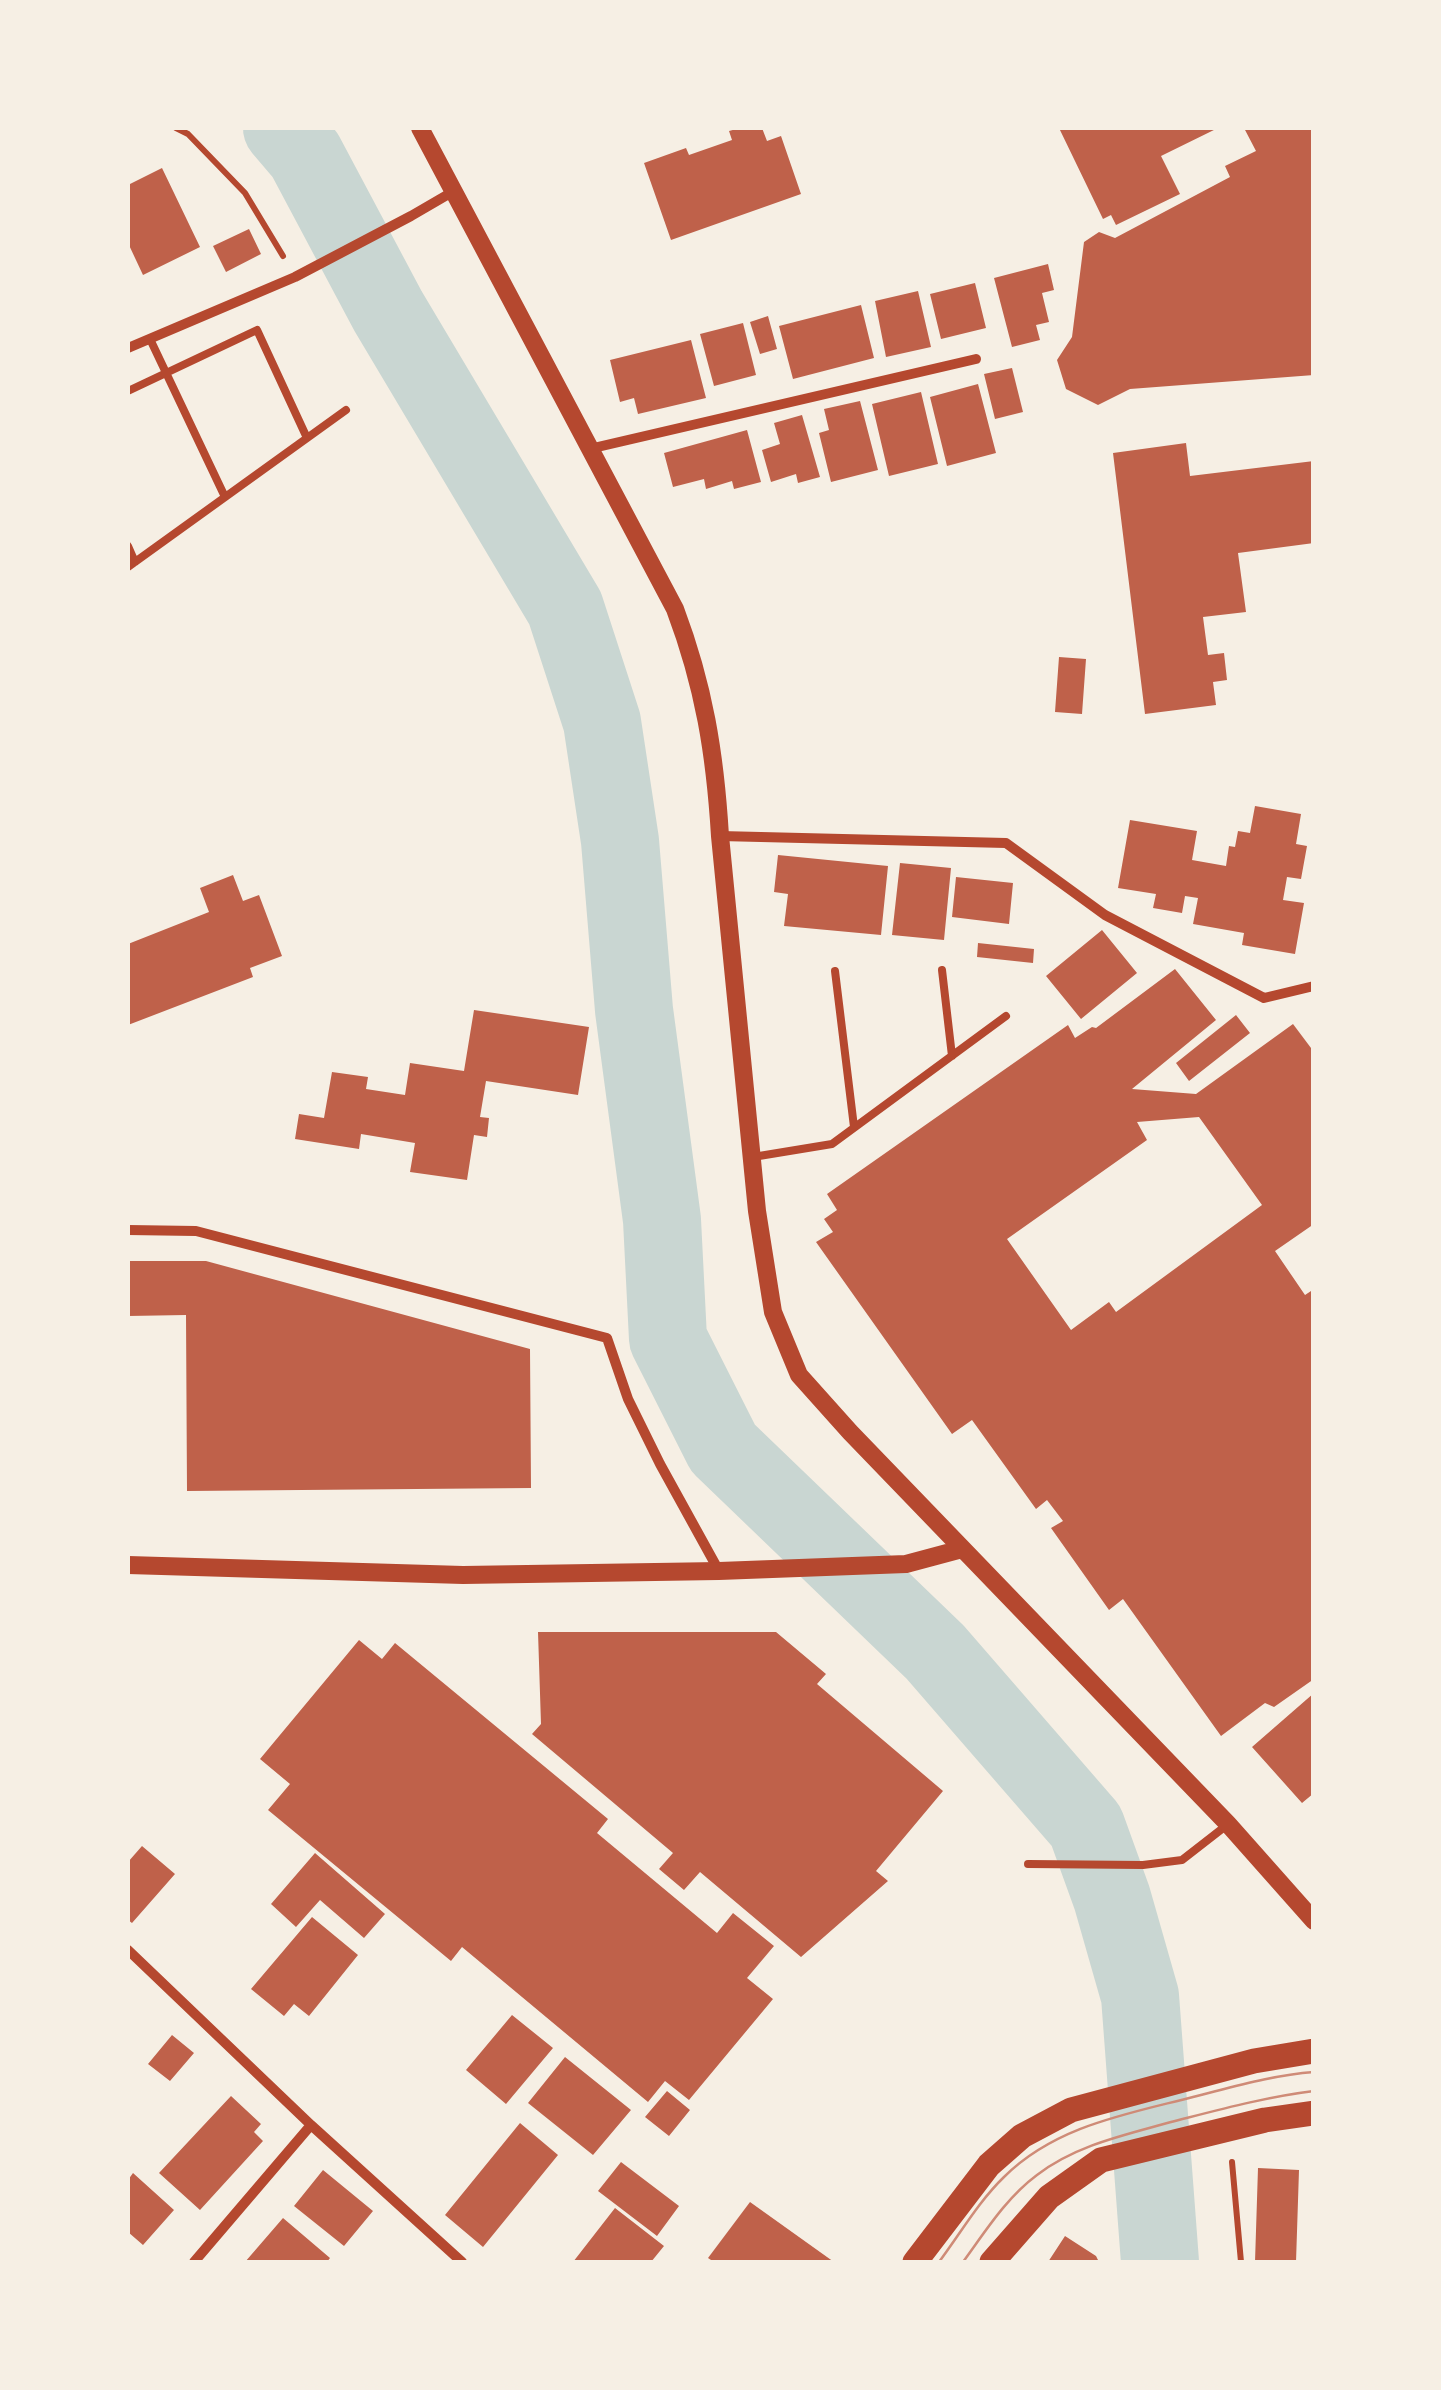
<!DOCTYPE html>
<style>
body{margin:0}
#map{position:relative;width:1441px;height:2390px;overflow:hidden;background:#f6efe4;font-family:Manrope,sans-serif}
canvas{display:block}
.frame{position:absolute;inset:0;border:130px solid #f6efe4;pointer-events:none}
</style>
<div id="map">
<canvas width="1441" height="2390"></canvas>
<div class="frame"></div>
</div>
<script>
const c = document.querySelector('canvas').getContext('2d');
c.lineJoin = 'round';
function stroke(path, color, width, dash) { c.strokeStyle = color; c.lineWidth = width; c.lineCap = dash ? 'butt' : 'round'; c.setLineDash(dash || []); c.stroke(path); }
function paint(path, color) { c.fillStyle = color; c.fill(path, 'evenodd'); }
stroke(new Path2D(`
 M282,128L305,155L388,311L565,608L602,722L620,841L634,1010L662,1220L668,1339L723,1448L935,1652L1086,1826L1112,1898L1140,1996L1160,2262`), '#c9d6d2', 78);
paint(new Path2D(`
 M740,128H762L767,141L781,136L801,194L671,240L644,163L686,148L689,155L732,140L729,131Z
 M1059,128H1218L1161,156L1180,194L1116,225L1111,215L1103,219Z
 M1244,128H1314V375L1130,389L1098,405L1066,389L1057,360L1072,337L1084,242L1099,232L1115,238L1230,177L1225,166L1256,151Z
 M162,168L200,247L143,275L128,243V185Z
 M249,229L261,254L226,272L213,246Z
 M1048,264L1054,290L1042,293L1049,322L1036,325L1040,340L1012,347L994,278Z
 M975,283L986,328L941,339L930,294Z
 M918,291L931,347L886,357L875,301Z
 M861,305L874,358L793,379L779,326Z
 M768,316L777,349L760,354L750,322Z
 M743,323L756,375L714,386L700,334Z
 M691,340L706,398L638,414L634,398L620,402L610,360Z
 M1012,368L1023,412L995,419L984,374Z
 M978,384L996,453L947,466L930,397Z
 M921,392L938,464L889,476L872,404Z
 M860,401L878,470L831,482L819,433L829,430L824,409Z
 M802,415L820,477L798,483L796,474L771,482L762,450L780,444L774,423Z
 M747,430L761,482L734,489L732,481L706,489L704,479L673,487L664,453Z
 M1186,443L1190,476L1314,461V543L1238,553L1246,612L1203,617L1208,655L1224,653L1227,680L1213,682L1216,705L1145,714L1113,453Z
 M1059,657L1086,659L1082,714L1055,712Z
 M1255,806L1301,814L1296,844L1307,846L1301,879L1287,877L1283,900L1304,903L1295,954L1242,945L1244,933L1193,924L1198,898L1185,896L1182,913L1153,908L1156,894L1118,888L1130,820L1197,831L1192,860L1226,866L1229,846L1235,847L1238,831L1250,833Z
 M778,855L888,866L881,935L784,926L788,894L774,892Z
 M900,863L951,868L944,940L892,935Z
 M233,875L243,901L259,895L282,956L250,968L253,977L128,1025V944L209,912L200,888Z
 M956,877L1013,883L1009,924L952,917Z
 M1102,930L1137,973L1081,1019L1046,976Z
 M978,943L1034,949L1033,963L977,957Z
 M1175,969L1216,1020L1132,1089L1196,1094L1293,1024L1314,1052V1224L1275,1251L1305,1295L1314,1289V1679L1274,1707L1265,1703L1221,1736L1123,1599L1109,1610L1051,1528L1063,1521L1047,1500L1036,1509L972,1420L952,1434L816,1242L833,1232L824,1219L837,1210L827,1194L1068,1025L1075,1038L1092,1027L1096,1028ZM1199,1117L1262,1205L1116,1312L1109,1302L1071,1330L1007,1239L1147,1140L1137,1122Z
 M474,1010L589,1027L578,1095L486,1081L480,1117L489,1118L487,1137L474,1135L467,1180L410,1172L415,1143L361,1134L359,1149L295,1139L299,1114L324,1118L332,1072L368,1077L366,1089L405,1095L410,1063L464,1071Z
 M1236,1015L1250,1033L1189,1081L1176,1063Z
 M128,1261H206L530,1349L531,1488L187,1491L186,1315L128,1316Z
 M538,1632H776L826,1674L817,1684L943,1791L876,1871L888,1881L801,1957L700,1872L684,1890L659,1869L673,1853L532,1734L541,1724Z
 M359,1640L382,1659L395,1643L608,1819L597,1833L717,1933L733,1913L774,1946L747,1978L773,1999L689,2100L665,2081L648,2102L462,1947L451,1961L268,1810L290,1784L260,1759Z
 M1314,1693V1793L1302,1803L1252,1747Z
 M142,1846L175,1874L132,1923L128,1920V1862Z
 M315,1853L385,1914L364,1938L320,1900L296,1927L271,1904Z
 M312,1917L358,1955L309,2016L294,2004L284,2016L251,1989Z
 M512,2015L553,2048L506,2104L466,2070Z
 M172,2035L194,2053L170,2081L148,2064Z
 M565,2057L631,2110L593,2155L528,2103Z
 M667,2091L690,2110L669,2136L645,2117Z
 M231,2096L261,2124L254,2132L263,2141L200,2210L159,2173Z
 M520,2123L558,2155L483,2247L445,2215Z
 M621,2162L679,2206L657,2236L598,2191Z
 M1258,2168L1299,2170L1296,2262H1255Z
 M323,2170L373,2211L344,2246L294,2206Z
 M133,2173L174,2210L143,2245L128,2232V2180Z
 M750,2202L834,2262H714L708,2258Z
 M615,2208L664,2246L651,2262H573Z
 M283,2218L330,2258L327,2262H245Z
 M1065,2236L1096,2256L1099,2262H1048Z`), '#bf614a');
stroke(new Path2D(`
 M176,128L188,134L245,193L283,256
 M1232,2162L1241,2262`), '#b5482f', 6);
stroke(new Path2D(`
 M150,339L225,497
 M128,391L257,330L307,438
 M128,546L135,562
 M128,567L346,410
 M942,970L952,1056
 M835,971L854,1127
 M753,1157L832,1144L1006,1016
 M1028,1864L1143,1865L1182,1860L1227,1825`), '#b5482f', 8);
stroke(new Path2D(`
 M128,348L295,277L411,216L454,191
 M589,449L976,359
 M720,836L1006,843L1105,915L1264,998L1314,986
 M128,1230L196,1231L607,1338L628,1399L660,1464L719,1571
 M128,1950L311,2125L462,2262
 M194,2262L311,2125`), '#b5482f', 10);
stroke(new Path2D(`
 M420,128L675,609C704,686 715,753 720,836L757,1211L773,1312L799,1375L850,1432L1228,1824L1314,1921
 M128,1565L463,1575L719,1571L906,1564L962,1549`), '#b5482f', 18);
stroke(new Path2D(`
 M915,2262L989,2165L1022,2136L1071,2110L1254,2061L1314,2051
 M992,2262L1049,2197L1101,2160L1265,2120L1314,2113`), '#b5482f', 25);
stroke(new Path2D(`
 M939,2262C960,2234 979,2201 1004,2177C1055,2126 1127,2114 1193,2097C1233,2087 1273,2075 1314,2072
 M963,2262C985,2232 1006,2198 1037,2175C1076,2145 1125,2135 1171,2122C1218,2110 1265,2097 1314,2091`), '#cf8b77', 2.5);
</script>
